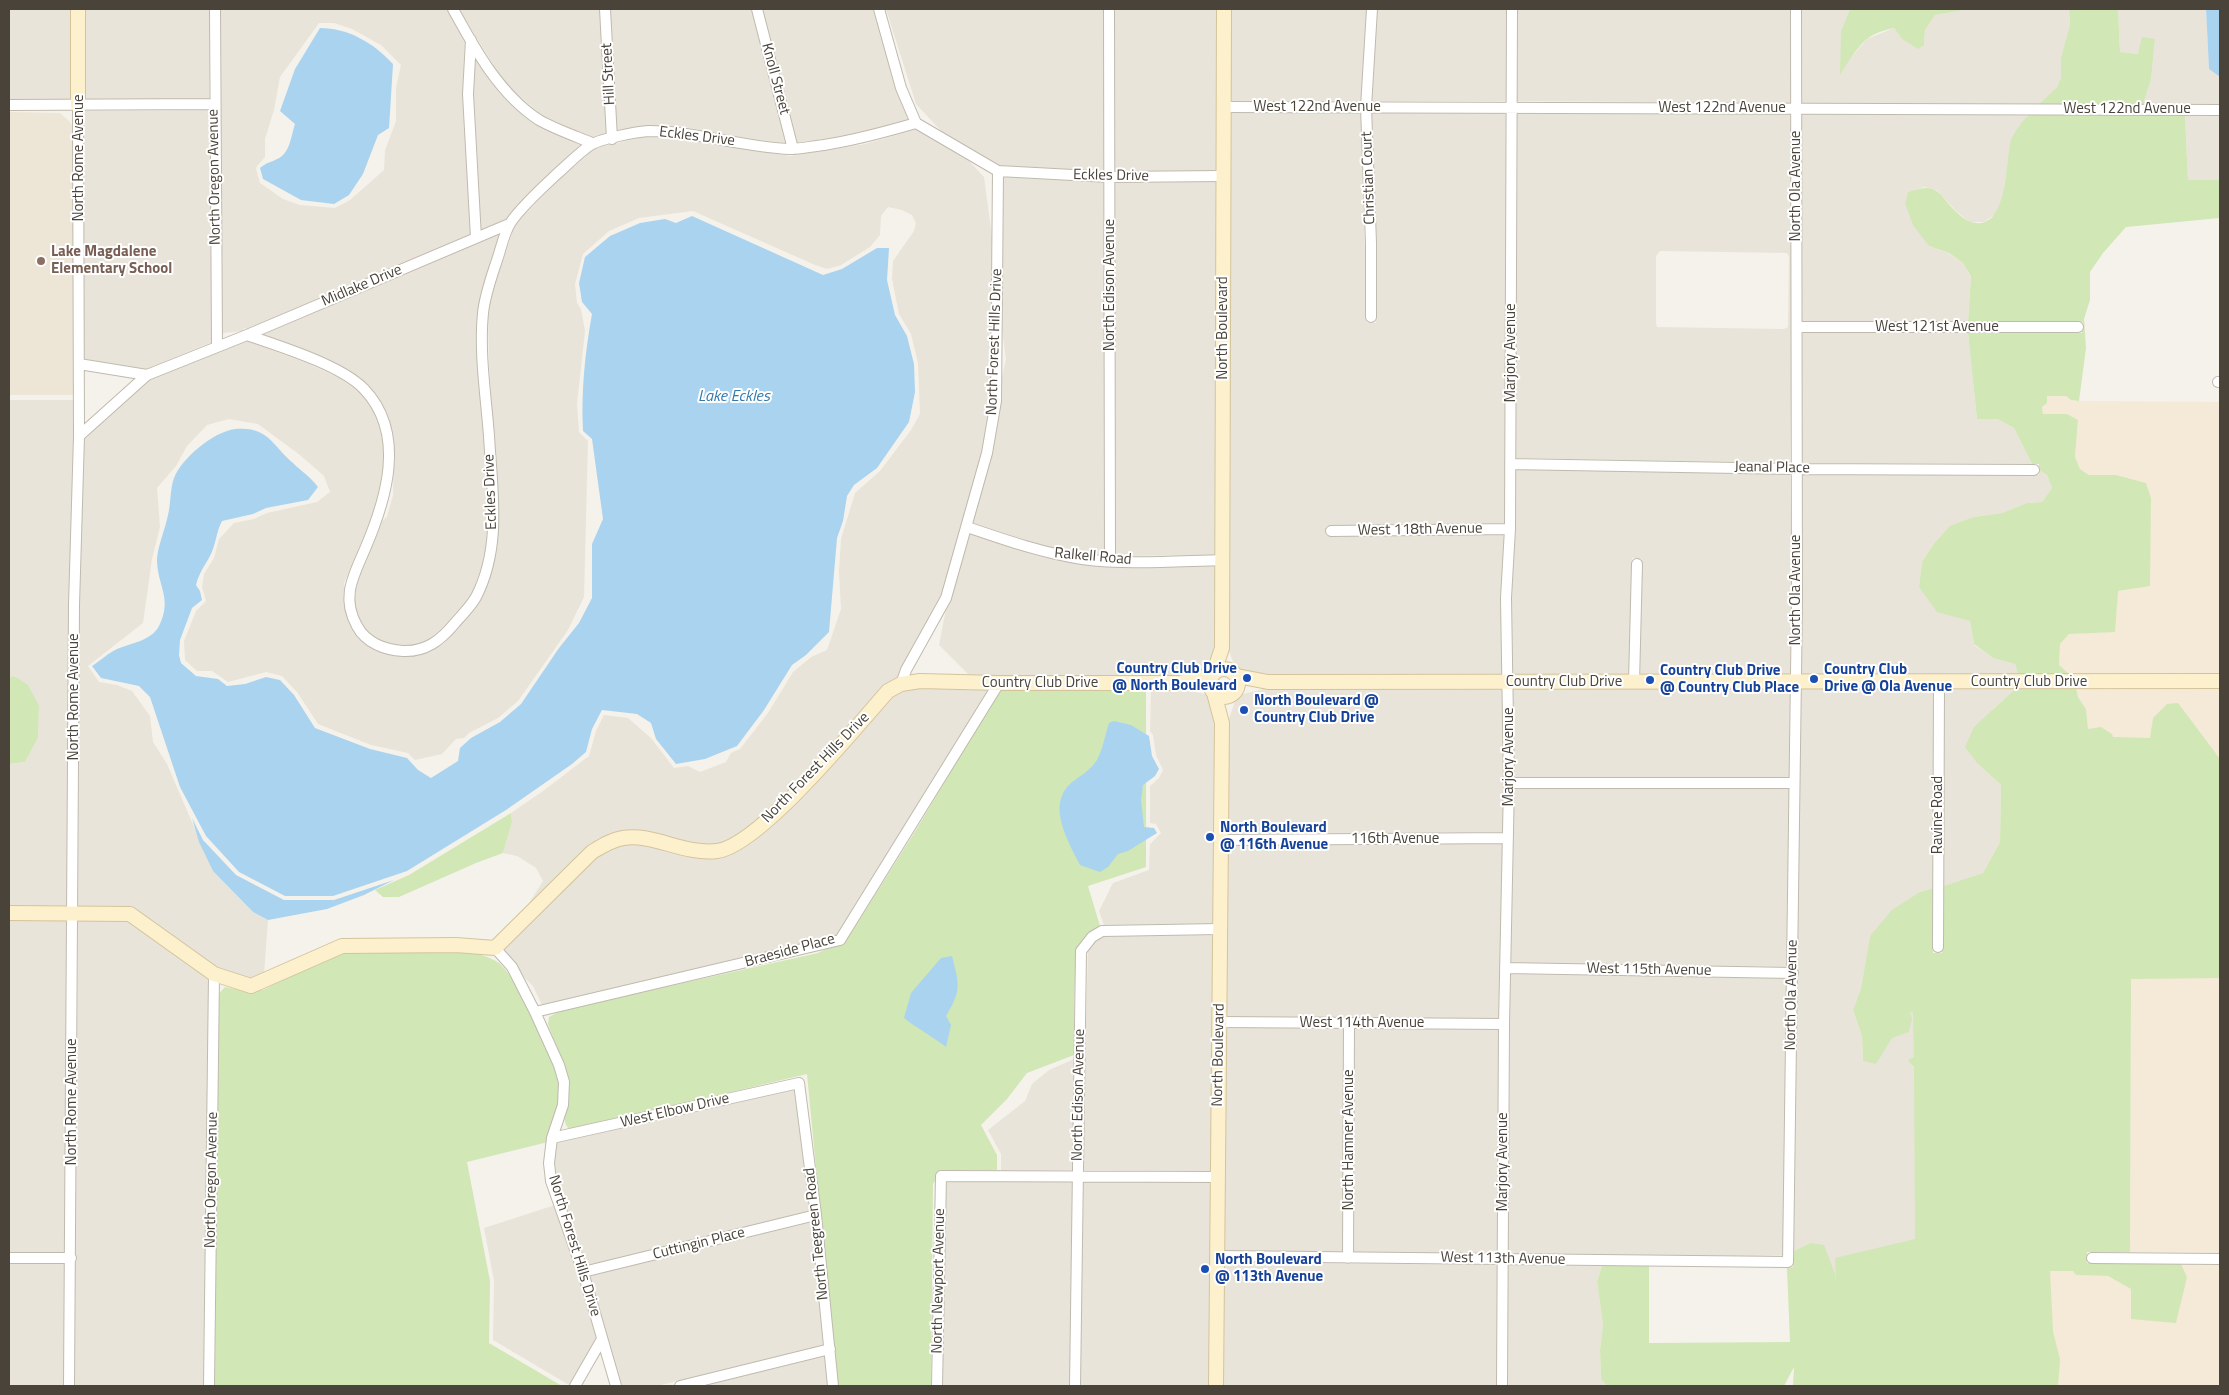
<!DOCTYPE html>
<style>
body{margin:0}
#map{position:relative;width:2229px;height:1395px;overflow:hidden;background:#f5f2eb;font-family:"Titillium Web",sans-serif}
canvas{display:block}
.frame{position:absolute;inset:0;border:10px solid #494339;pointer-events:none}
</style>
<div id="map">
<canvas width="2229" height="1395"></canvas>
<div class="frame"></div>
</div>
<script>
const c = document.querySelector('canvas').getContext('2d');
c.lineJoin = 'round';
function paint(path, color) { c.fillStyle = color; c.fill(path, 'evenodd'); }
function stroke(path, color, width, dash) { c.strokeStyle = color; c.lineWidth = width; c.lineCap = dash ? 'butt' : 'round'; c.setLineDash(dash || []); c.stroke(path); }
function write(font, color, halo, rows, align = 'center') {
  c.font = font + ' "Titillium Web",sans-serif'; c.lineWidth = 4; c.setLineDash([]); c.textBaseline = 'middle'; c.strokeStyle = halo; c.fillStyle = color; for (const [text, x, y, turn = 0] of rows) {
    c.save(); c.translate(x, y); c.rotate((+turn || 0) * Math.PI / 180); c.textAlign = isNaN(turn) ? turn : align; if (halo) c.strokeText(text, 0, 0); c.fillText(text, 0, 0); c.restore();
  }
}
paint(new Path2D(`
 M9,9H73L74,101H9Z
 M83,9H210L209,99L83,100Z
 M219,9H447L465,42L463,94L471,234L247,329L244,328L243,331L222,333ZM319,23H334L352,29L381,45L401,65L396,88V121L385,150L384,170L350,200L335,208L300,205L283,199L260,183L256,169L257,166L265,157V139L274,110L280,77Z
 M459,9H600L607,134L592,138L542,115L505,84Z
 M610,9H752L787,143L752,139L684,127L644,126L617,132Z
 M762,9H874L897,89L909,119L863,133L797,143Z
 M886,9H1105V171L999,166L942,132L916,104Z
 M1114,9H1219L1218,171H1115Z
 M1229,9H1367L1362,101H1229Z
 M1376,9H1507V101H1371Z
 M1517,9H1791V103L1517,101Z
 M1801,9H1850L1841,31L1848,61L1867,39L1894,28L1902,39L1924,45L1925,30L1935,15L1970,9H2069L2070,24L2061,57L2062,78L2057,87L2039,104L1801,103Z
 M2118,9H2206L2209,69L2220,77V104H2147L2144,101L2151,80L2155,39L2138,54L2120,52Z
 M475,56L499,92L536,124L582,145L548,175L506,219L481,230L473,94Z
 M209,110L212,342L146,369L84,359L83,111Z
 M1229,112H1361L1367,323H1376V242L1371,112H1507L1505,523L1326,526V536L1505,534L1503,676L1268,677L1239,671L1236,668L1227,647Z
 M1517,112L1791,114L1792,327L1790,463L1515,458ZM1660,251L1787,253L1789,257L1788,327L1784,329L1657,327L1656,323V256Z
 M1801,114L2029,115L2012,138L2002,201L1997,213L1984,222H1970L1956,211L1937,190L1924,187L1908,192L1905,203L1929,246L1948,253L1963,263L1971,278L1968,322L1802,321Z
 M2185,115H2220V180H2188Z
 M916,129L968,160L984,177L993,244L991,401L982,452L942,596L898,679L790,792L749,830L717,846H694L625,832L526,908L543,881L536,868L517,856L503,853L512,822L511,813L543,791L589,756L596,731L604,715L628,718L651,738L674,768L688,766L700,772L726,762L731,753L740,749L768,713L793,672L811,657L827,650L841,609L839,571L841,539L855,493L880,471L911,430L920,414L918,363L911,334L899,314L892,279L893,261L914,231L916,223L912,215L902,210L888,207L881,216L880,235L870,247L841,265L827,269L815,265L693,211L639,218L609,231L583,254L575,284L577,303L581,309L585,331L577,404L579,432L588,441L584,597L568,630L518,701L498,718L469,733L464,738L456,739L442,754L415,760L408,753L371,745L318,724L297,692L282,676L266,672L228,682L212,671H197L185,660L184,641L196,611L206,601L202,587L204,574L214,558L219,539L234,523L254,519L267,513L317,502L330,492L324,476L300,455L258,424L229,419L207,425L187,446L176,466L157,488L160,527L152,559L143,623L88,666L99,682L117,685L132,691L150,716L153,742L167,764L213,871L253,912L268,920L264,974L250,980L215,968L132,910L78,907L79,605L84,439L148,380L247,341L307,363L339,378L360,392L377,415L384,446L383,480L375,513L344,583L345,606L354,631L364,643L376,651L396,656H416L430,652L444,643L479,602L494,560L499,515L489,364L488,314L493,290L515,225L555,183L595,148L644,137L683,138L790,156L865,144Z
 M1003,177L1105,182V555L1040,546L973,523L992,454L1001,381L1006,359L1001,322Z
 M1115,182H1218L1219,555L1115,556Z
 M501,233L479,365L489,516L485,558L471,596L439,634L427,641L414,646L397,645L380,641L369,634L362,624L354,603V587L382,521L387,517L393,495L394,446L386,411L367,384L344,369L311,353L262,335Z
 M1802,332L1968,333L1977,419L1998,418L2014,428L2032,464L1800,463Z
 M9,400H74L68,907H9V764L25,762L38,738L39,706L15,676L9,678Z
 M1515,469L1790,474L1792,601L1790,676H1639L1642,559L1632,558L1629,676H1513L1511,599Z
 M2039,470L2047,475L2052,488L2042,502L2027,503L2002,513L1974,517L1933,545L1922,562L1919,587L1970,621L1974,645L1993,658L2015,664L2019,677L1800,676V474L2039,475Z
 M970,534L1038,556L1082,564L1106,567L1219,566L1218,647L1210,670L1178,677H971L939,645L946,609L950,601Z
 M920,687L986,689L989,690L837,935L542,1005L533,986L522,975L515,963L504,951L509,942L595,856L611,847L625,843L647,844L693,857H718L738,850L891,696L902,690Z
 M1504,687V832L1227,834V725L1236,698L1239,695L1268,688Z
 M1513,687H1790L1789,778L1514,777Z
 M1799,687H1934L1933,888L1920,892L1870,936L1861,988L1853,1010L1862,1036L1863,1061L1892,1038L1910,1012L1929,1020L1911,1065L1920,1076L1916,1243L1835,1284L1810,1243L1794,1251Z
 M1944,687L2016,688L1993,709L1978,764L2001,785L2000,842L1983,873L1943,886Z
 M1151,688H1178L1209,695L1218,724L1215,924L1104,925L1099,911L1113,883L1149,870L1150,844L1161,833L1156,824L1150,823V786L1159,778L1163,770L1156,755L1153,735L1150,731Z
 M1514,788L1789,789L1788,967L1510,963Z
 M1503,843L1499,1019L1224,1017L1226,845Z
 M9,918H68L66,1253H9Z
 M78,918L128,920L209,977L204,1386H74Z
 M1215,935L1213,1171L1082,1170L1088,950L1095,941L1104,936Z
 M1510,974L1788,978L1784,1255L1755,1256L1508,1254Z
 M1224,1028H1344L1343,1252L1222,1251Z
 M1354,1028L1499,1030L1498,1254L1353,1252Z
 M1074,1059L1073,1170L1001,1171V1154L988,1130L1025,1101L1032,1084L1049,1070Z
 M795,1089L810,1211L586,1266L556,1175L554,1163L556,1143Z
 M1073,1181L1070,1386H942L946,1182Z
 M1082,1181L1213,1182L1211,1386H1080Z
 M555,1205L578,1274L597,1339L569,1385L493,1340L494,1281L484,1228Z
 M812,1222L824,1345L657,1386H622L589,1276Z
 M1222,1262L1498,1265L1497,1386H1221Z
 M9,1264H66L64,1386H9Z
 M1508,1265L1602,1266L1597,1281L1603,1325L1600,1350L1601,1379L1607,1386H1507Z
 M825,1356L828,1386H703Z`), '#e9e4d9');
paint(new Path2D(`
 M2047,396H2066L2071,400L2079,401L2220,402V675L2072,677L2059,665L2060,644L2069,634L2102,632L2117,591L2129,590L2150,520L2151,498L2146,483L2116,475H2089L2080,469L2075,457L2078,420L2067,414H2043L2042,407L2047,403Z
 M2220,687V759L2218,755L2153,718L2150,739L2141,758L2088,729L2086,709L2078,697L2076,688Z
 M2220,854V1253L2130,1252L2131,1021L2119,1006L2130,976Z
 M2181,1264H2220V1386H2056L2041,1294L2050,1271H2073L2076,1275L2108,1276L2131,1289L2187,1277Z`), '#f5e9d8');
paint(new Path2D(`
 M9,112L60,113L69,121L73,127L75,395H9Z`), '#ede6d6');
paint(new Path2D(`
 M1850,9H1970L1935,15L1925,30L1924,45L1918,49L1902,39L1894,28C1885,30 1874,33 1867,39C1858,46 1846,65 1840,75L1841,31Z
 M2069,9H2118L2120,52L2138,54L2142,37L2155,39L2151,80L2144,101L2147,104H2039L2057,87L2061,78V57L2070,24Z
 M2029,115H2185L2188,180H2220V218L2126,227L2103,253L2090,272V300L2084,319L2086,348L2079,401L2071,400L2066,396H2047V403L2042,407L2043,414H2067L2078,420L2075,457L2080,469L2089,475H2116L2146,483L2151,498L2150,586L2118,591L2115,632L2069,634L2060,644L2059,665L2072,677H2019L2015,664L1993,658L1974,644L1970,621L1937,612L1919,587L1922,562L1933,545L1950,526L1974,517L2002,513L2027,503L2042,502L2052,488L2047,475L2039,470V464H2032L2014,428L1998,419H1977L1968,333H2082L2083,322H1968L1971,277L1963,263L1949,253L1929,246L1913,225L1905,203L1908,192C1943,180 1938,198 1961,216C1964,218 1968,221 1971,222C2009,233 2005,161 2011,140C2014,132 2023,120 2029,115Z
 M14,676L28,685L39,706L38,738L25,762L9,764V678Z
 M1005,688H1146V867L1088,886L1100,926C1095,929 1087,933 1084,938C1071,956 1075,1029 1074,1055L1027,1073L1007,1099L981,1125L997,1155V1170L941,1171L933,1184L931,1386H837L807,1074L571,1130C557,1122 570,1096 569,1083C567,1063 554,1043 548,1024L549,1017L562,1010L818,953L843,940L853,930L916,830L996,696L1000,690Z
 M2016,688H2076L2078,697L2086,709L2088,729L2101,727L2112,734L2113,737L2150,738L2153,718L2167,704L2178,703L2220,759V978L2131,979L2130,1252H2087V1263L2181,1264L2187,1277L2176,1323L2131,1319V1289L2108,1276L2076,1275L2073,1271H2050L2053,1332L2060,1359L2058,1386H1793L1794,1367L1784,1386H1607L1601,1379L1600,1350L1603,1325L1597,1281L1602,1266H1649V1343L1790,1342L1787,1268L1793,1267L1794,1251L1810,1243L1824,1245L1835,1274L1836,1284L1835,1258L1915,1239L1914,1068L1908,1060L1914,1057L1913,1013L1910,1012L1912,1019L1909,1032L1892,1038L1876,1064L1863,1061L1862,1036L1853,1010L1861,988L1870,936L1892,910L1920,892L1933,888V953H1942L1943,886L1983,873L2000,842L2001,785L1978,764L1965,747L1974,727Z
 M511,813L512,822L503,853L476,863L399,897H383L375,890L409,875Z
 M463,950C474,953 489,956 499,963C519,980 556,1060 559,1086C561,1104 552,1125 548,1142L467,1162L490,1281L489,1343L562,1386H215L216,997L225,987L245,991L263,990L328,958L347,952Z`), '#d1e7b6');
paint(new Path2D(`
 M2206,9H2220V77L2209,69Z
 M320,28C348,28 374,43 393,64L389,128L378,135L363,174L349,195L334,204L301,200L263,179L260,168C267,162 270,163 277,159C290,154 291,136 295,124L280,111L295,69Z
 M692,216L823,275L842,269L877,248H889L887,280L895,315L907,336L914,364L915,392L909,422L877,468L854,485L847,496L843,521L837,538L829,632L806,655L792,665L764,710L737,746L705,759L676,764L656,739L651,723L637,714L602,710L592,729L586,752L572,764L506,810L407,871L333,896H285L239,872L206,836L180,787L150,697L139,686L101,678L92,666C100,661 108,653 117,649C131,643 151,641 159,626C173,598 157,586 157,559C158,545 165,530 168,515C171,503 170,489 174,478C182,458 213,432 235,429C268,426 271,444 293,463C302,472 310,476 318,487L308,500L266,508L253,514L222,521C216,532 216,545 210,556C204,567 199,573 196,585L200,591L202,600L192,608L180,640L179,655L181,663L196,676L218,679L227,686L245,684L266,677L280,680L294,695L315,728L370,749L407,758L418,770L431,778L458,761L460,748L471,738L500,722L521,704L559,648L579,623L592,598V544L603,519L592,439L583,431C581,391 585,353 592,314L582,302L579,283L585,257L610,236L640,223L665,219L676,223Z
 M1114,721L1131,725L1149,736L1152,756L1159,769L1155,776L1143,785L1141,800L1144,827L1154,828L1157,833L1128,851L1118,854L1108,867L1100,872L1080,865C1068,841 1046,805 1071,783C1080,776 1091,770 1097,760C1103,749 1105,735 1109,723Z
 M192,818L203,840L236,875L284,900H334L394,880L364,895L327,909L268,920L253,912L213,871L199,842Z
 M952,956C959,984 962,990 946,1016L951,1025L946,1047C932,1036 918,1029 904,1018L911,993L941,958Z`), '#aad3ef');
const street = new Path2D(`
 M215,9L217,346
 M453,9C475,49 499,94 539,120C555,129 575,136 592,143
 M605,9L612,139
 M757,9L793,149
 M879,9L901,88L916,123L998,171L996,401L987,453L946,598L906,670L901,684
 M1109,9L1110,561
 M471,40L468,94L476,238
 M9,105L214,104
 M1224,107L2220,110
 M998,171L1110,177L1223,176
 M1371,317V243L1366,107L1372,9
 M1797,327H2078
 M247,335C279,346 341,365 364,389C407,434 386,500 365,549C353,577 341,597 357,626C366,643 385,650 403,651C426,652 441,640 455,623C462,615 471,606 476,597C502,547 492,490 489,436C486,396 479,353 483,313C485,293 493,273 499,254C502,244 505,231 511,222C522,206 543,187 558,173C568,164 578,154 589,146C598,139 636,132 648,131C696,131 742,147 790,149C801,149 813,146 824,145C856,140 885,132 916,123
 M79,364L147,375
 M2218,382H2220
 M79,436L147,375L247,335L509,224
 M1510,464L1795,469L2034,470
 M967,527C1005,540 1042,553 1082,559C1128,565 1177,561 1224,560
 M1331,531L1510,529
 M1634,682L1637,564
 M1509,783H1794
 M1222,840L1508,838
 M1938,947L1939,682
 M495,948L512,967L535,1012L559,1065L564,1082L563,1105L552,1138L549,1163L551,1181L583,1272L616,1386
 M1505,968L1793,973
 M535,1012L840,940L999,683
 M1219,1022L1504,1024
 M552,1138L799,1083L816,1215L833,1386
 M1218,1256L1788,1262L1797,601L1796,9
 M9,1258H71
 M1348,1258L1349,1023
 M2092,1258L2220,1259
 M583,1272L816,1215
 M69,1386L74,605L79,436L78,105
 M209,1386L214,974
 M575,1386L602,1339
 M680,1386L830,1349
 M937,1386L941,1176L1217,1177
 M1075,1386L1081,951L1092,937L1102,931L1220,929
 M1502,1386L1504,1024L1509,783L1506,598L1510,529L1512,9`);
const secondary = new Path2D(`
 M78,9V105
 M1210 683a14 14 0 1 1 28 0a14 14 0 1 1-28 0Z
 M1214,672L1222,648L1224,9
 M1237,676L1268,682L2220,681
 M1214,693L1222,723L1216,1386
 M9,913L130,914L214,974L251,986L342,946L456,945L495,948L592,852C602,846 611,840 623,838C654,833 683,855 717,851C759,846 857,726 888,691L901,684L920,681L999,683H1179L1212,675`);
stroke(street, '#c0baae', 12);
stroke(secondary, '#d3c49c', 16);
stroke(street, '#fff', 10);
stroke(secondary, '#fdf1cd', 14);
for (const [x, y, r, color] of [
 [41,261,5,"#8d6e63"],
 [1247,678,5,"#1a4fb4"],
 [1814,679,5,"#1a4fb4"],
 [1650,680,5,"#1a4fb4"],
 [1244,710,5,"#1a4fb4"],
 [1210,837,5,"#1a4fb4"],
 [1205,1269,5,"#1a4fb4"]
]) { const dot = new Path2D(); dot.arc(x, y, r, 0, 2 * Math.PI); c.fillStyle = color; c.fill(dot); stroke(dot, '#fff', 2); }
write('15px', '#494339', '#fff', [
 ["Hill Street",609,74,-93],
 ["Knoll Street",775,79,75],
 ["West 122nd Avenue",1317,107],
 ["West 122nd Avenue",1722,108],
 ["West 122nd Avenue",2127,109],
 ["Eckles Drive",697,137,7],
 ["North Rome Avenue",79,158,-90],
 ["Eckles Drive",1111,176,1],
 ["North Oregon Avenue",215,177,-91],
 ["Christian Court",1369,178,-92],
 ["North Ola Avenue",1796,186,-90],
 ["North Edison Avenue",1110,285,-90],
 ["Midlake Drive",362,286,-23],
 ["West 121st Avenue",1937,327],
 ["North Boulevard",1223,328,-90],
 ["North Forest Hills Drive",995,342,-88],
 ["Marjory Avenue",1511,353,-90],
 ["Jeanal Place",1772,468,1],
 ["Eckles Drive",491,492,-92],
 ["West 118th Avenue",1420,530,-1],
 ["Ralkell Road",1093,557,5],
 ["North Ola Avenue",1796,590,-90],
 ["Country Club Drive",1564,682],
 ["Country Club Drive",2029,682],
 ["Country Club Drive",1040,683],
 ["North Rome Avenue",74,697,-90],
 ["Marjory Avenue",1509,757,-90],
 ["North Forest Hills Drive",816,768,-46],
 ["Ravine Road",1938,815,-90],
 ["116th Avenue",1395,839],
 ["Braeside Place",790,951,-15],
 ["West 115th Avenue",1649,970,1],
 ["North Ola Avenue",1792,995,-89],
 ["West 114th Avenue",1362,1023],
 ["North Boulevard",1219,1055,-89],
 ["North Edison Avenue",1079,1095,-89],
 ["North Rome Avenue",72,1102,-90],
 ["West Elbow Drive",675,1111,-13],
 ["North Hamner Avenue",1349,1140,-90],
 ["Marjory Avenue",1503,1162,-90],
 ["North Oregon Avenue",212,1180,-89],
 ["North Teegreen Road",817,1234,-96],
 ["Cuttingin Place",699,1244,-14],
 ["North Forest Hills Drive",574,1246,73],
 ["West 113th Avenue",1503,1259,1],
 ["North Newport Avenue",939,1281,-89]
]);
write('bold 15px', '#785e54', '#fff', [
 ["Lake Magdalene",51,252],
 ["Elementary School",51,269]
], 'left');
write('bold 15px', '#164399', '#fff', [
 ["Country Club Drive",1237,669,"right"],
 ["@ North Boulevard",1237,686,"right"],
 ["Country Club",1824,670],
 ["Drive @ Ola Avenue",1824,687],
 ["Country Club Drive",1660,671],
 ["@ Country Club Place",1660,688],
 ["North Boulevard @",1254,701],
 ["Country Club Drive",1254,718],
 ["North Boulevard",1220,828],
 ["@ 116th Avenue",1220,845],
 ["North Boulevard",1215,1260],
 ["@ 113th Avenue",1215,1277]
], 'left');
write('italic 16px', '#3279ab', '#fff', [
 ["Lake Eckles",734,397]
]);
</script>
